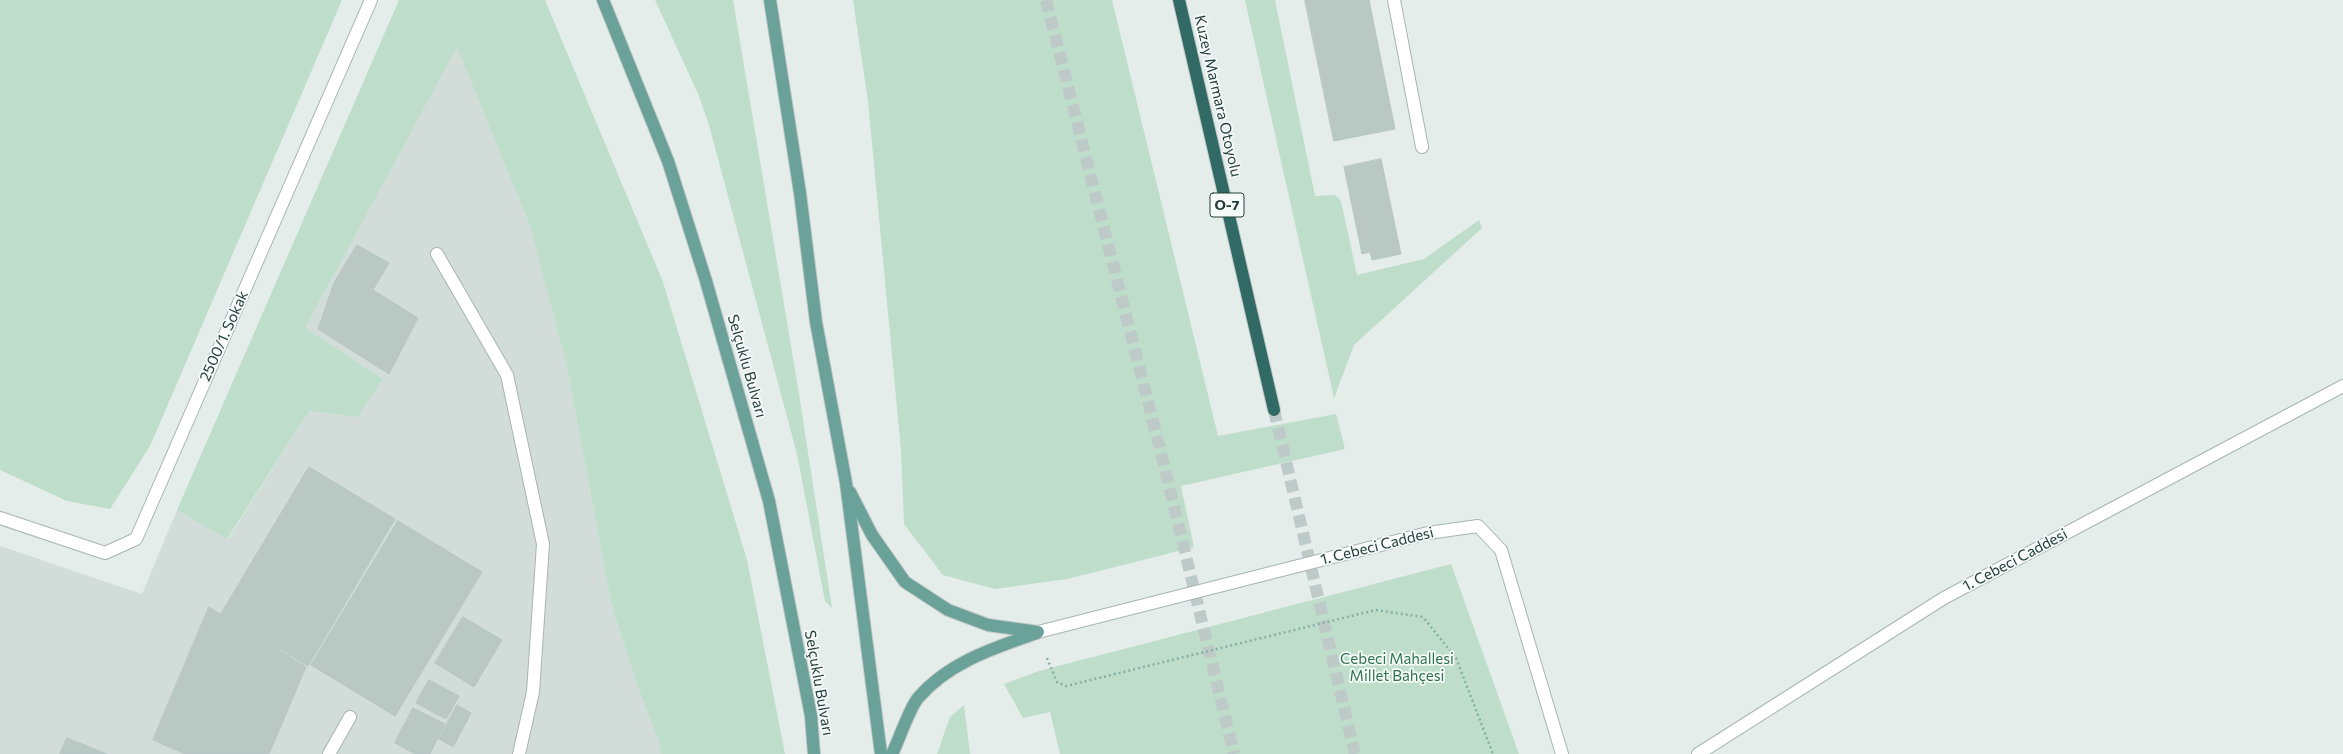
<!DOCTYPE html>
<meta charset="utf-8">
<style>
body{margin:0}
canvas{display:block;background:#e4edea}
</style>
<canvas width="2343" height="754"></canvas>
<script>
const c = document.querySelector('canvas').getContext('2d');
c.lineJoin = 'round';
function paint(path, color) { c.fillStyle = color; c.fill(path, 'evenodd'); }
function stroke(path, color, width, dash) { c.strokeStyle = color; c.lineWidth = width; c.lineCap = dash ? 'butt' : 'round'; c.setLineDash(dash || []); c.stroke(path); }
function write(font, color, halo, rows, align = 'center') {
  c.font = font + ' Commissioner,sans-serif'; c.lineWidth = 3.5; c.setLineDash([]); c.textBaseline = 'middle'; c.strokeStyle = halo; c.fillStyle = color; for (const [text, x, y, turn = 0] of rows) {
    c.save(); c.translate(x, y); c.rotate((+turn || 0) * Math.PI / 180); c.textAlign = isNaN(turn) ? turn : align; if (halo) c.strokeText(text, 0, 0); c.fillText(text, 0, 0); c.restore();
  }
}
paint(new Path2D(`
 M457,46L530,226L567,367L611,603L638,687L660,741L661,754H0V546L142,594L177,510L228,539L309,411L358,417L383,379L305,328Z`), '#d2ddd9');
paint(new Path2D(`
 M0,0H342L150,446L110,509L67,501L0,470Z
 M399,0H545L663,282L747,560L785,754H661L659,741L638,687L611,603L567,367L530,226L457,47L305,328L383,379L358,417L309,411L227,539L177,510Z
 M655,0H733L799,394L832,608L825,601L797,454L709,125L699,96Z
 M853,0H1112L1218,436L1336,414L1345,449L1181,486L1194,547L1067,579L995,589L943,575L904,524L901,450L868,101Z
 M1245,0H1275L1315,196L1335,195L1341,201L1357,275L1424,259L1479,220L1482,228L1354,345L1334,398Z
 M1451,564L1519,754H1060L1050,712L1023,718L1004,684L1039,671Z
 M964,705L970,754H937L950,717Z`), '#beddca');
const building = new Path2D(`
 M1305,0H1369L1395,129L1334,141Z
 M1381,159L1401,254L1372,260L1370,252L1362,254L1344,167Z
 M357,245L389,263L373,290L418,318L389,374L318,329L334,283Z
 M309,467L395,519L308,666L221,614Z
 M398,521L482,572L395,716L311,665Z
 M209,607L306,667L269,754H185L153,740Z
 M463,617L502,640L474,687L435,663Z
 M429,680L459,696L446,719L416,703Z
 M457,705L471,713L453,747L439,739Z
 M413,708L445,724L430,754H415L395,743Z
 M67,738L107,754H60Z`);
paint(building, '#bac8c3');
stroke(building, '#b7c7c2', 1);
stroke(new Path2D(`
 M1046,0L1164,465L1234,754
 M1274,410L1355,754`), '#becac7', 12, [12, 6]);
const service = new Path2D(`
 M1394,0L1422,147
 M437,254L507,375L543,544L533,692L519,754
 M329,754L350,717`);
const minor = new Path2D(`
 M0,518L105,553L136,539L371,0`);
const tertiary = new Path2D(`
 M1038,632L1428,533L1478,526L1501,550L1562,754
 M1698,754L1944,598L2343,386`);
const primary = new Path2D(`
 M603,0L668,161L706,281L769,501L811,716L814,754
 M770,0L800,193L816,322L846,483L881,754
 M850,492L872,535L905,582L948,610L988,625L1038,632
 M892,754C899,740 909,709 918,698C949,662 994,648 1037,633`);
const motorway = new Path2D(`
 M1179,0L1274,410`);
stroke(service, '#a7b5b2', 14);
stroke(minor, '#a7b5b2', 14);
stroke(tertiary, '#a7b5b2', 14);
stroke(primary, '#c2c9c8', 14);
stroke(motorway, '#c2c9c8', 14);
stroke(new Path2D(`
 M1047,658L1057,682L1066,686L1376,610L1423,617L1456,658L1493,754`), '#86b0a7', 2.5, [2, 3]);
stroke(service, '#fff', 12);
stroke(minor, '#fff', 12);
stroke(tertiary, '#fff', 12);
stroke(primary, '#6aa198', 12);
stroke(motorway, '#316a64', 12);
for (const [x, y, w] of [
 [1227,205,34]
]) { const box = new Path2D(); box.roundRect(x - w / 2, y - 12, w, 24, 3); c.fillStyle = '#f5faf8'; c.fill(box); stroke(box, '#243e3a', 1); }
write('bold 14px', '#243e3a', null, [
 ["O-7",1227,205]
]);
write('15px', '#243e3a', '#f5faf8', [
 ["Kuzey Marmara Otoyolu",1218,96,77],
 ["2500/1. Sokak",224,336,-66],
 ["Selçuklu Bulvarı",747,366,74],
 ["1. Cebeci Caddesi",1377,546,-14],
 ["1. Cebeci Caddesi",2015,560,-28],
 ["Selçuklu Bulvarı",819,683,80]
]);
write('15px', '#2f7451', '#f5faf8', [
 ["Cebeci Mahallesi",1397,659],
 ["Millet Bahçesi",1397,676]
]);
</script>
